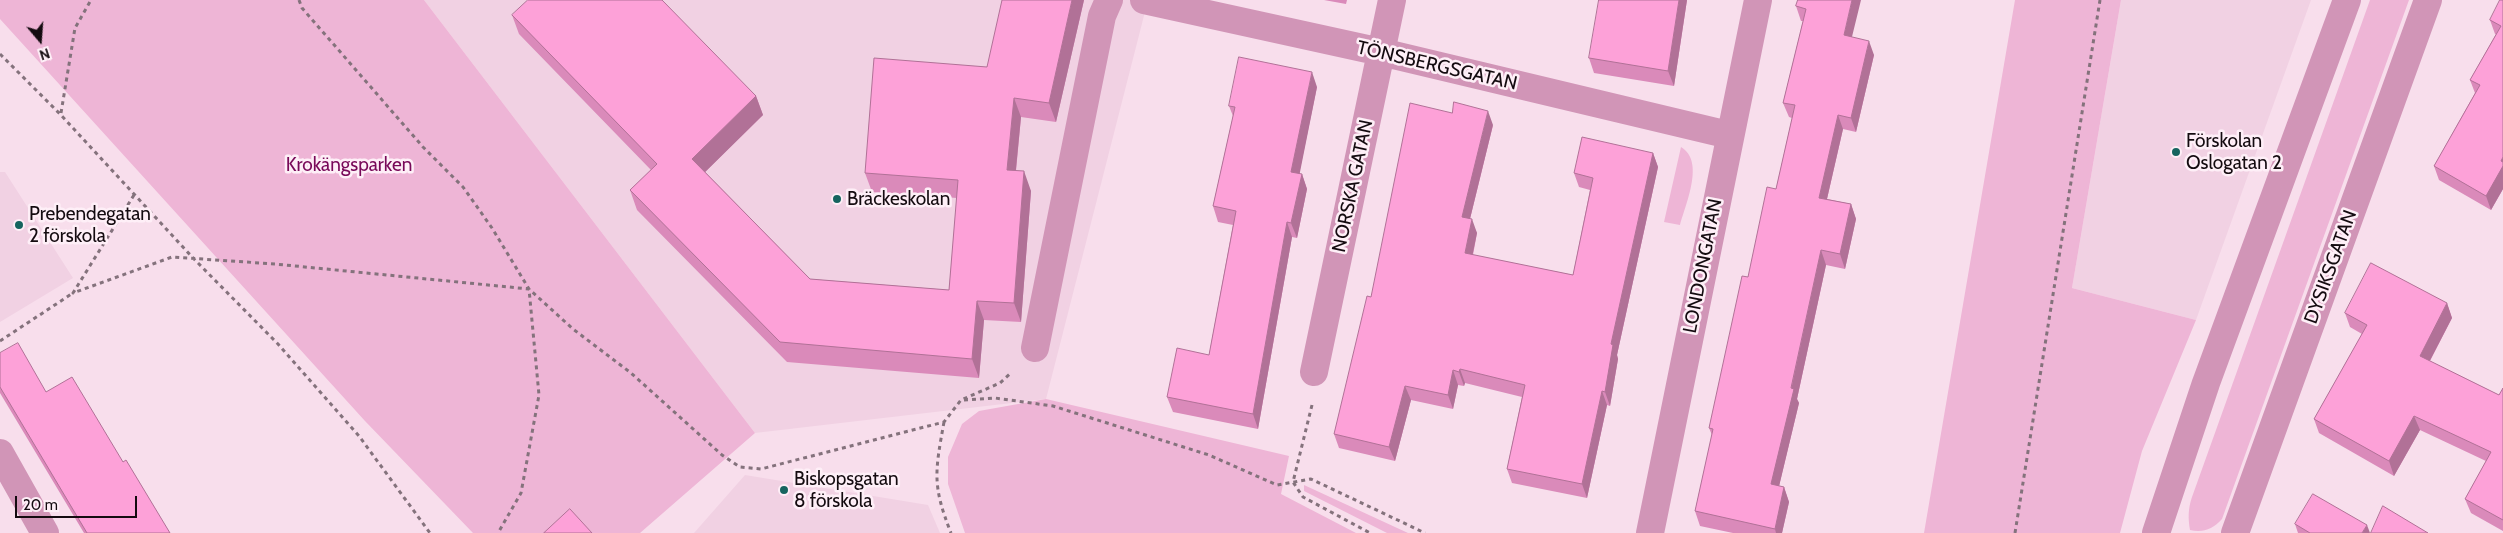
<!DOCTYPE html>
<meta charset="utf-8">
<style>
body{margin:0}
#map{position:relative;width:2503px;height:533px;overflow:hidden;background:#f8deec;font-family:Cabin,sans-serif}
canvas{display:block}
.north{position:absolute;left:15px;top:15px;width:50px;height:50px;-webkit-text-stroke:4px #feeff7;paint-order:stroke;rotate:162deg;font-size:14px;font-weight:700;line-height:20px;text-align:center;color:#140b10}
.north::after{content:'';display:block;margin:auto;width:18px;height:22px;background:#140b10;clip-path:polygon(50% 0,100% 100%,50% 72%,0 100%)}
.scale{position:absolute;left:15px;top:496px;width:122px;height:22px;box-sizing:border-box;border:2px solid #140b10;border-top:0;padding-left:6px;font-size:15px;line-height:18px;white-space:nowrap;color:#140b10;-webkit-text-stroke:4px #feeff7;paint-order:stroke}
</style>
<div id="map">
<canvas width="2503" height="533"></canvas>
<div class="north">N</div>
<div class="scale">20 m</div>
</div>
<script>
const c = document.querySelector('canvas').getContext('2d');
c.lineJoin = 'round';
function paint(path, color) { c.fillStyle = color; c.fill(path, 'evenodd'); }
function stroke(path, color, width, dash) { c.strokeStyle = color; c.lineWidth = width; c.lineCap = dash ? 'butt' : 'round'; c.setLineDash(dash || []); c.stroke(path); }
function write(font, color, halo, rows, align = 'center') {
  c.font = font + ' Cabin,sans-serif'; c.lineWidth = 5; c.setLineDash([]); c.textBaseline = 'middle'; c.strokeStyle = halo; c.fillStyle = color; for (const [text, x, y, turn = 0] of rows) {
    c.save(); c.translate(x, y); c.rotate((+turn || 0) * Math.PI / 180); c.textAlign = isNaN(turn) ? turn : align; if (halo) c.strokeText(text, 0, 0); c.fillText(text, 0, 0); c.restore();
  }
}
paint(new Path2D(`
 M424,0H1148L1046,399L755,433Z
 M2121,0H2311L2196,320L2072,288Z
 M0,172H5L73,278L0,322Z
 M745,475L928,505L940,533H694Z`), '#f1d1e3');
paint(new Path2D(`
 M0,0H424L755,433L640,533H473L365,421L0,19Z
 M2015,0H2121L2072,288L2196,320L2142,451L2120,533H1924Z
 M2370,0H2409L2222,519C2213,529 2203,533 2190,530C2188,518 2188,509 2192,497Z
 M1681,147C1705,161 1686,203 1680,225L1664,222Z
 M1046,399L1289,456L1281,494L1356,533H965L948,484V457L962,424L979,411Z
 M1304,485L1408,533H1387L1304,491Z`), '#eeb5d6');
stroke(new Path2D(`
 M299,0L302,8L423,147L463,187L492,228L529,289L573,329L631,373L722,455L740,467L761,469L944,422L961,400L1000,383L1012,372
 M0,54L60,114L194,259L278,344L359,436L430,533
 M61,113L75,28L91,0
 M134,195L73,293L172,257L275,264L529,289L539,395L521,493L498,533
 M0,341L73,293
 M964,400L995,398L1053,406L1209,455L1277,485L1311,479L1425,533
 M1312,405L1293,482L1303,497L1370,533
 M944,422C935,472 932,485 951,533
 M2015,533L2100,0`), '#84727c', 3, [4, 4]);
stroke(new Path2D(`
 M1144,0L1381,52L1729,135
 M1035,348L1102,16L1109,0
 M1314,372L1392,0
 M0,453L45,533
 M1650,533L1758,0
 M2156,533L2206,383L2347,0
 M2235,533L2428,0`), '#d195b7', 28);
paint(new Path2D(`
 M1084,0L1056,122L1021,117L1016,171L1031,191L1021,322L984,320L979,378L787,362L637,210L630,190L651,170L519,34L512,15L756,96L763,115L705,172L810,279L949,290L957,198L872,192L865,173L987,67Z
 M1324,0H1347L1346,4Z
 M1687,0L1674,86L1594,73L1589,58Z
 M1798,0L1852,37L1874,55L1856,132L1843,129L1827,199L1851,204L1856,219L1845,269L1826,265L1797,399L1799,403L1779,486L1784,487L1789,502L1782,533H1733L1700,526L1695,511L1712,435L1709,428L1748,277L1776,189L1792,118L1789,117L1783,103L1803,21H1801L1796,6Z
 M2503,0V189L2491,210L2439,180L2434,166L2475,93L2470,80L2496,34H2495L2490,20Z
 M1317,87L1299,174H1302L1307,189L1297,238L1292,237L1258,429L1173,412L1167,397L1209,355L1233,225L1218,222L1213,206L1233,116L1229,106Z
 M1493,125L1470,219L1477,233L1473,255L1573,275L1590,190L1579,187L1574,173L1653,153L1658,167L1617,355L1618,359L1610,406L1607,405L1587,498L1512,483L1507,469L1522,397L1465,383L1464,386L1458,385L1453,409L1411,400L1395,461L1339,448L1334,434L1371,297Z
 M2447,303L2452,318L2430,361L2499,395L2503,388V531L2471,513L2465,499L2486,461L2420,430L2394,476L2319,433L2314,419L2362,334L2350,327L2345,313Z
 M0,353L46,392L123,462L170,533H84L0,393Z
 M2295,524L2370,533H2298Z`), '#da8aba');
paint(new Path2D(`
 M1072,0H1084L1056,122L1049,103Z
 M1679,0H1687L1674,86L1668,71Z
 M1852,0H1861L1849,49L1844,35Z
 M1869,41L1874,55L1856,132L1851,118Z
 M1312,72L1317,87L1297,187L1291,172Z
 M756,96L763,115L699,178L692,159Z
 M1014,98L1021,117L1014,189L1007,170Z
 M1488,111L1493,125L1467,231L1462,217Z
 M1838,115L1843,129L1824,212L1819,198Z
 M1653,153L1658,167L1617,355L1618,359L1610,406L1605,392L1611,344Z
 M2503,157V189L2491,210L2486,196Z
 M1024,171L1031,191L1021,322L1014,303Z
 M1302,174L1307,189L1297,238L1291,223Z
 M1851,204L1856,219L1845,269L1840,254Z
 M1472,219L1477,233L1470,267L1465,253Z
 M1287,222L1292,237L1258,429L1253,414Z
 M1821,250L1826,265L1797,399L1799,403L1776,499L1771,484Z
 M977,301L984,320L979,378L972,359Z
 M2447,303L2452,318L2425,370L2420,356Z
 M1460,369L1465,383L1464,386L1459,372Z
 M1453,370L1458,385L1453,409L1448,395Z
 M1405,386L1411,400L1395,461L1389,447Z
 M1602,391L1607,405L1587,498L1582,484Z
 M2414,416L2420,430L2394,476L2389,461Z
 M1784,487L1789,502L1782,533H1776L1775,529Z
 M2367,525L2370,533H2362Z`), '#b17197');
const building = new Path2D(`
 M528,0H662L756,96L692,159L810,279L949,290L958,180L865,173L874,58L987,67L1002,0H1072L1049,103L1014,98L1007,170L1024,171L1014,303L977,301L972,359L780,342L630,190L657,164L512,15Z
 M1599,0H1679L1668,71L1589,58Z
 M1798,0H1852L1844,35L1869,41L1851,118L1838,115L1819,198L1851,204L1840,254L1821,250L1791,388L1794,389L1771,484L1784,487L1775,529L1695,511L1713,429L1709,428L1742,276L1748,277L1767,187L1776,189L1795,105L1783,103L1806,9L1796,6Z
 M2500,0H2503V157L2501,161L2503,162V166L2486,196L2434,166L2480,85L2470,80L2501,26L2490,20Z
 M1239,57L1312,72L1291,172L1302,174L1291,223L1287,222L1253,414L1167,397L1177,348L1209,355L1236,211L1213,206L1235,107L1229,106Z
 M1454,102L1488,111L1462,217L1472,219L1465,253L1573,275L1593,178L1574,173L1582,137L1653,153L1611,344L1613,345L1605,392L1602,391L1582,484L1507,469L1525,385L1460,369L1459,372L1453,370L1448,395L1405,386L1389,447L1334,434L1367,296L1371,297L1410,103L1452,113Z
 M2371,263L2447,303L2420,356L2499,395L2503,388V520L2465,499L2491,452L2414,416L2389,461L2314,419L2367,325L2345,313Z
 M18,343L46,392L72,377L123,462L126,460L170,533H87L0,387V353Z
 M2313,494L2367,525L2362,533H2310L2295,524Z
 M2383,506L2428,533H2371Z
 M570,509L592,533H544Z`);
paint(building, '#fda1d8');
stroke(building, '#b17197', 1);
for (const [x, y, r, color] of [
 [2176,152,5,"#16645f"],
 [837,199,5,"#16645f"],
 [19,225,5,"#16645f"],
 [784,490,5,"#16645f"]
]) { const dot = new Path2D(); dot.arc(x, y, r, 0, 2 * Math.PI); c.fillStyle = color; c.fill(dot); stroke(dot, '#feeff7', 2); }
write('19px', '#140b10', '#feeff7', [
 ["TÖNSBERGSGATAN",1437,66,13],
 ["NORSKA GATAN",1353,186,-78],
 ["LONDONGATAN",1703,266,-79],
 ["DYSIKSGATAN",2331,267,-70]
]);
write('19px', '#140b10', '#feeff7', [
 ["Förskolan",2186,141],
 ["Oslogatan 2",2186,163],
 ["Bräckeskolan",847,199],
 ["Prebendegatan",29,214],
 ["2 förskola",29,236],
 ["Biskopsgatan",794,479],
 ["8 förskola",794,501]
], 'left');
write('19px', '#780959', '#feeff7', [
 ["Krokängsparken",349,165]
]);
</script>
